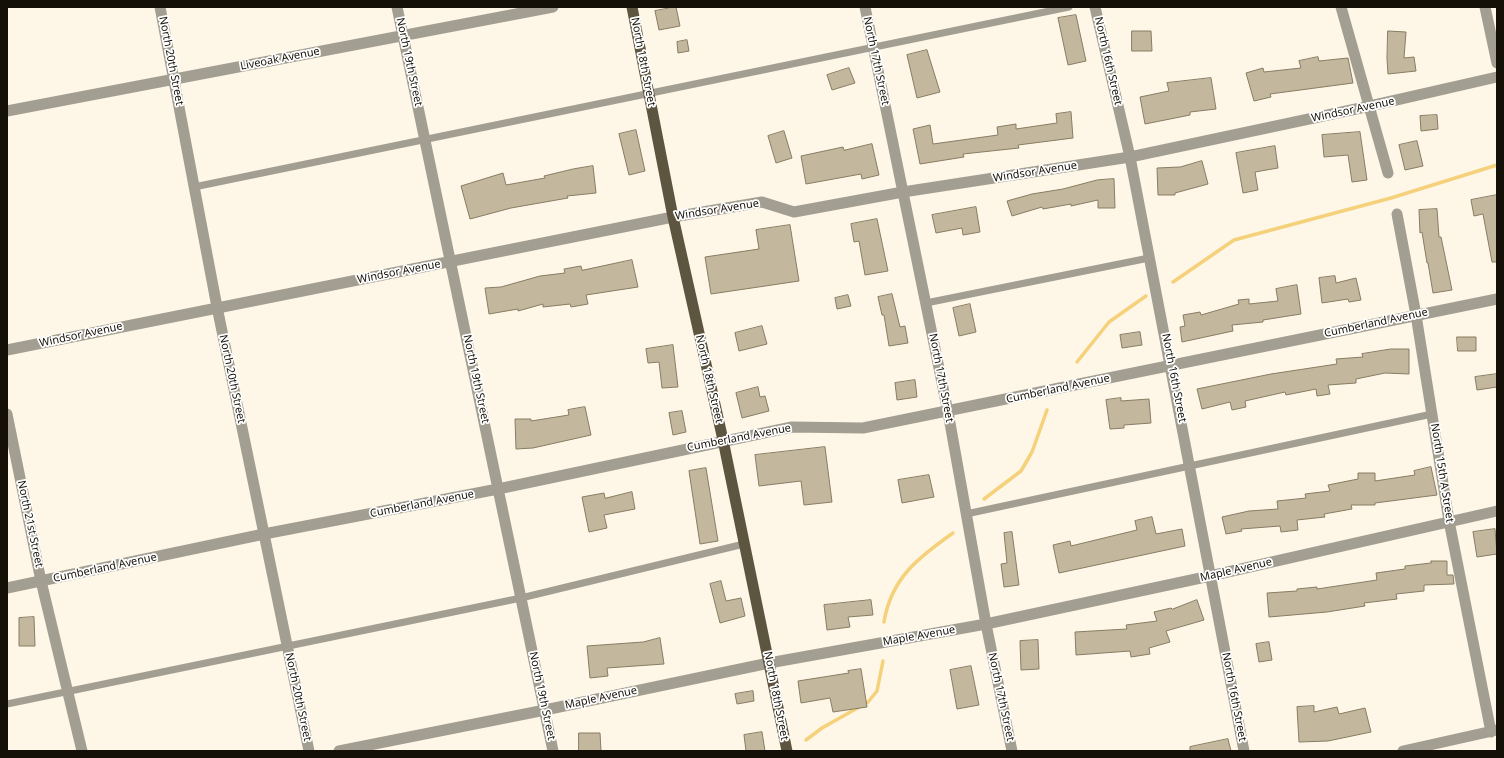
<!DOCTYPE html>
<style>
body{margin:0}
#map{position:relative;width:1504px;height:758px;overflow:hidden;background:#fef6e6;font-family:"Noto Sans",sans-serif}
canvas{display:block}
.frame{position:absolute;inset:0;border:8px solid #151007;pointer-events:none}
</style>
<div id="map">
<canvas width="1504" height="758"></canvas>
<div class="frame"></div>
</div>
<script>
const c = document.querySelector('canvas').getContext('2d');
c.lineJoin = 'round';
function stroke(path, color, width, dash) { c.strokeStyle = color; c.lineWidth = width; c.lineCap = dash ? 'butt' : 'round'; c.setLineDash(dash || []); c.stroke(path); }
function paint(path, color) { c.fillStyle = color; c.fill(path, 'evenodd'); }
function write(font, color, halo, rows, align = 'center') {
  c.font = font + ' "Noto Sans",sans-serif'; c.lineWidth = 3.5; c.setLineDash([]); c.textBaseline = 'middle'; c.strokeStyle = halo; c.fillStyle = color; for (const [text, x, y, turn = 0] of rows) {
    c.save(); c.translate(x, y); c.rotate((+turn || 0) * Math.PI / 180); c.textAlign = isNaN(turn) ? turn : align; if (halo) c.strokeText(text, 0, 0); c.fillText(text, 0, 0); c.restore();
  }
}
stroke(new Path2D(`
 M1173,282L1234,240L1391,198L1497,165
 M1077,362L1109,322L1146,296
 M984,499L1021,471L1032,452L1047,410
 M884,622C891,578 919,557 953,533
 M806,740L822,728L868,702L877,691L883,661`), '#f5d17b', 3.5);
const building = new Path2D(`
 M676,7L680,26L659,30L655,11Z
 M1076,15L1086,61L1068,65L1058,18Z
 M1132,31H1151L1152,51H1132Z
 M1388,31L1406,32L1404,58L1414,57L1416,71L1388,74L1387,59Z
 M687,40L689,51L678,53L677,42Z
 M927,50L940,92L917,98L907,55Z
 M1318,57L1319,61L1348,58L1353,83L1270,94L1271,97L1254,101L1246,73L1263,68L1264,72L1301,68L1299,61Z
 M849,68L855,83L832,90L827,75Z
 M1211,78L1216,109L1190,112V115L1145,124L1140,97L1169,91L1167,83Z
 M1071,112L1073,138L1018,145L1019,148L963,154L964,157L920,164L913,129L930,125L933,144L998,135L997,127L1016,124V129L1057,123L1056,114Z
 M1437,115L1438,129L1421,131L1420,116Z
 M636,130L645,171L629,175L619,134Z
 M784,131L792,158L776,163L768,136Z
 M1360,132L1367,180L1352,182L1348,155L1324,157L1322,135Z
 M1417,141L1423,166L1405,170L1399,145Z
 M872,144L879,175L862,179L861,174L806,184L801,156L843,147L844,150Z
 M1275,146L1278,168L1255,172L1258,190L1243,193L1236,153Z
 M1202,161L1208,184L1175,193V195H1158L1157,168L1180,167Z
 M593,166L596,193L567,196L568,198L511,208L470,219L461,186L503,173L506,185L545,178L544,176L573,169Z
 M1114,179L1115,208H1098V200L1071,206V204L1043,209L1042,207L1012,216L1007,201L1032,194L1063,189L1097,180Z
 M1497,195V262H1492L1483,214L1474,216L1471,200Z
 M976,207L980,232L963,235L962,228L936,233L932,215Z
 M1437,209L1439,237H1441L1452,290L1433,293L1428,263H1427L1422,232L1420,233L1419,210Z
 M877,219L888,271L865,275L859,241L854,242L851,224Z
 M790,225L799,281L711,294L705,257L759,249L756,230Z
 M632,260L638,287L586,295L588,304L571,307L570,304L543,307V304L518,311V309L489,314L485,288L501,287L540,276L565,273L564,269L581,266L582,270Z
 M1335,276L1336,283L1356,278L1361,300L1349,302L1348,299L1322,303L1319,278Z
 M1297,285L1301,314L1263,320V322L1232,325L1233,331L1182,342L1180,327L1185,326L1183,315L1200,312L1201,315L1239,304L1238,300L1249,299V304L1278,301L1276,289Z
 M892,294L900,327L905,326L908,343L889,346L884,315H882L878,297Z
 M848,295L851,306L837,309L835,298Z
 M970,304L976,332L959,336L953,308Z
 M762,326L767,344L739,351L735,333Z
 M1140,332L1142,345L1122,348L1120,335Z
 M1457,337H1476V351H1458Z
 M673,345L678,387L662,388L659,362L648,363L646,349Z
 M1391,349H1409V374L1385,373L1356,379V383L1328,385L1330,394L1317,396L1316,389L1286,395L1285,392L1245,401L1246,407L1232,410L1230,402L1202,409L1197,389L1271,374L1337,364L1336,359L1363,357L1362,354Z
 M1497,374V387L1477,390L1475,377Z
 M915,380L917,397L897,400L895,383Z
 M758,387L760,397L765,396L769,411L742,418L736,393Z
 M1121,398V401L1149,399L1151,423L1124,425V428L1110,429L1106,400Z
 M585,407L591,435L533,448L516,449L515,419H531V421L569,415L568,410Z
 M682,411L686,432L673,435L669,413Z
 M825,447L832,502L804,505L801,481L759,486L755,455Z
 M1431,467L1437,495L1375,503V505H1351L1352,509L1324,514L1325,517L1297,520L1298,530L1281,532L1280,526L1241,529L1242,531L1226,534L1222,517L1249,511L1278,509L1277,501L1306,498L1305,494L1330,491L1328,485L1358,479V473H1375V481L1415,475L1414,471Z
 M706,468L718,541L700,544L689,471Z
 M929,475L934,497L902,503L898,480Z
 M632,492L635,509L604,515L607,528L589,532L582,497L604,493L605,498Z
 M1152,517L1156,534L1182,529L1185,546L1059,573L1053,545L1070,541L1071,546L1137,530L1135,521Z
 M1495,529L1497,554L1477,557L1473,532Z
 M1012,532L1019,585L1004,587L1001,564L1007,563L1004,533Z
 M1431,561H1447V575H1453L1454,584L1424,585V591L1396,594L1397,599L1364,603L1365,606L1327,612L1269,617L1267,593L1297,591V589L1317,587V589L1377,580L1376,573L1405,569V566L1431,563Z
 M721,581L726,601L741,598L745,616L720,623L710,584Z
 M871,600L873,615L848,617L850,627L827,630L824,605Z
 M1197,600L1204,620L1166,631L1170,642L1149,648L1150,654L1131,657L1130,651L1076,655L1075,632L1127,629L1126,625L1157,621L1154,612L1171,608L1172,609Z
 M34,617L35,646H19V618Z
 M660,638L664,664L607,668L608,676L590,678L587,646L643,642Z
 M1038,640L1039,669L1021,670L1020,641Z
 M1269,642L1272,660L1259,662L1256,644Z
 M971,666L979,705L957,709L950,670Z
 M861,669L867,707L833,712L830,698L801,703L798,681L849,673L848,671Z
 M753,691L754,701L737,704L735,694Z
 M1314,706V712L1337,707L1339,714L1365,708L1371,732L1328,741L1299,742L1297,707Z
 M762,732L765,751H746L744,735Z
 M579,733H600L601,751H579Z
 M1228,739L1231,751H1190V747Z`);
paint(building, '#c3b89d');
stroke(building, '#887c63', 1);
stroke(new Path2D(`
 M194,187L1069,7
 M926,303L1149,258
 M966,514L1432,414
 M7,704L521,598L744,544`), '#a39e92', 7);
stroke(new Path2D(`
 M160,7L217,307L309,751
 M397,7L553,751
 M865,7L948,412L986,624L1012,751
 M1095,7L1130,157L1244,751
 M1341,7L1388,173
 M1485,7L1497,63
 M7,111L553,7
 M1397,214L1416,315L1449,521L1491,732
 M7,350L673,217L762,202L794,212L903,192L1130,157L1370,106L1497,77
 M7,414L41,581L82,751
 M7,588L264,534L498,489L792,427L863,428L1497,299
 M769,663L986,624L1210,576L1497,511
 M1403,751L1497,730`), '#a39e92', 11);
stroke(new Path2D(`
 M339,751L545,710L769,663`), '#a39e92', 11);
stroke(new Path2D(`
 M632,7L673,217L723,440L787,751`), '#5e5541', 11);
write('11px', '#151007', '#fff', [
 ["Liveoak Avenue",280,59,-11],
 ["North 20th Street",171,61,79],
 ["North 17th Street",876,61,78],
 ["North 16th Street",1108,61,77],
 ["North 19th Street",409,62,78],
 ["North 18th Street",643,62,79],
 ["Windsor Avenue",1353,110,-12],
 ["Windsor Avenue",1035,172,-9],
 ["Windsor Avenue",717,210,-9],
 ["Windsor Avenue",399,272,-11],
 ["Cumberland Avenue",1376,323,-12],
 ["Windsor Avenue",81,335,-12],
 ["North 17th Street",941,378,79],
 ["North 16th Street",1174,378,79],
 ["North 20th Street",232,379,78],
 ["North 19th Street",476,379,78],
 ["North 18th Street",709,379,77],
 ["Cumberland Avenue",1058,389,-12],
 ["Cumberland Avenue",739,438,-11],
 ["North 15th A Street",1442,473,81],
 ["Cumberland Avenue",422,504,-11],
 ["North 21st Street",30,524,78],
 ["Cumberland Avenue",105,568,-12],
 ["Maple Avenue",1236,570,-13],
 ["Maple Avenue",919,636,-10],
 ["North 19th Street",542,696,78],
 ["North 18th Street",776,696,79],
 ["North 20th Street",298,697,78],
 ["North 17th Street",1001,697,78],
 ["North 16th Street",1234,697,79],
 ["Maple Avenue",601,698,-12]
]);
</script>
